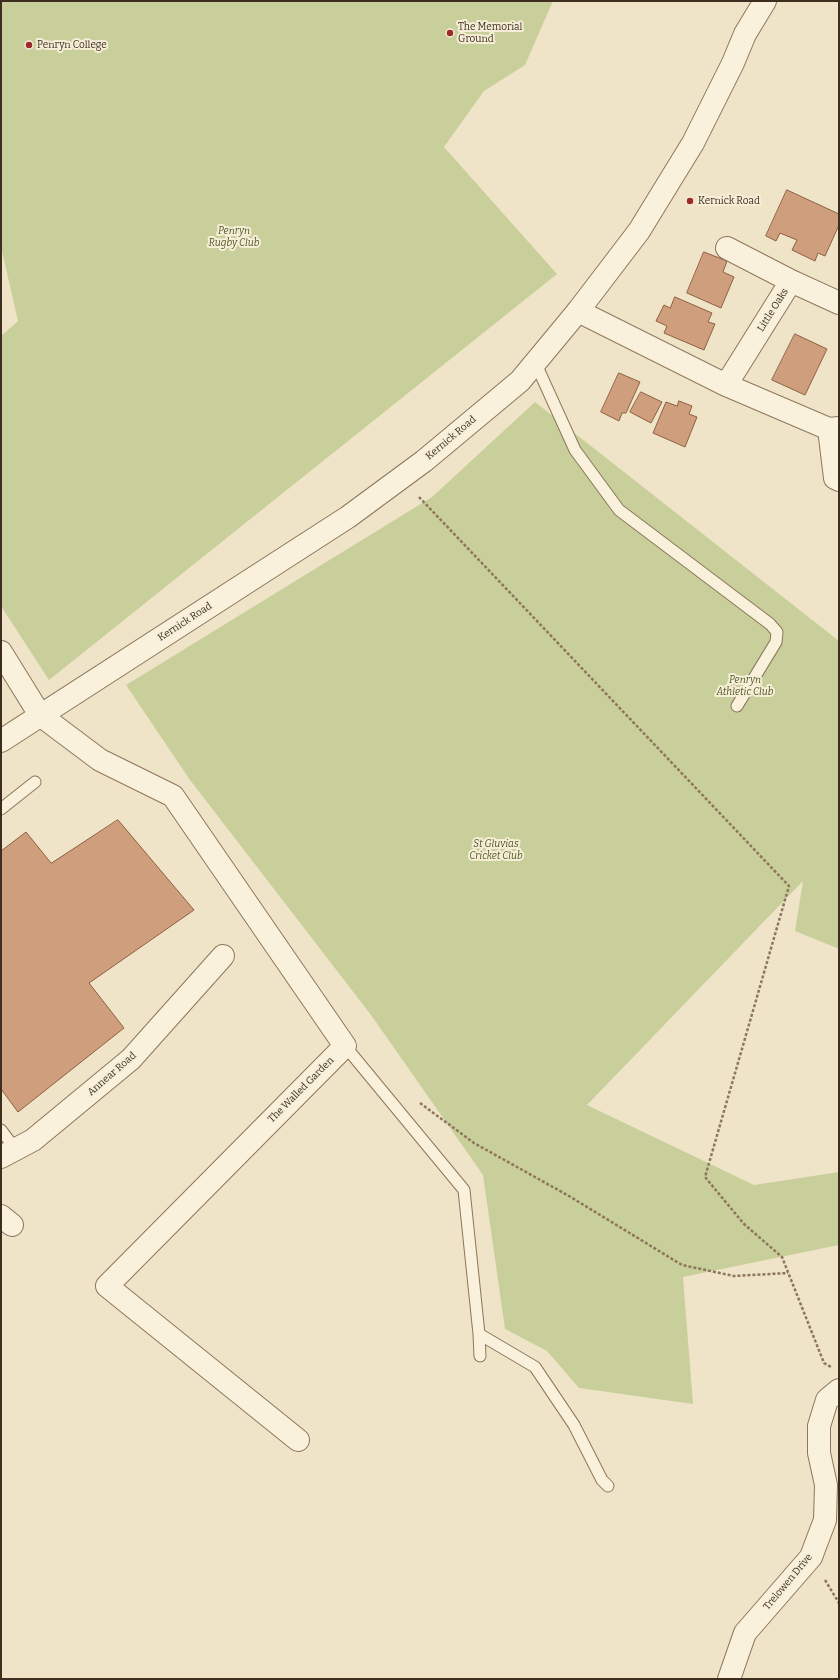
<!DOCTYPE html>
<style>
body{margin:0}
#map{position:relative;width:840px;height:1680px;overflow:hidden;background:#f0e4c8;font-family:Bitter,serif}
canvas{display:block}
.frame{position:absolute;inset:0;border:2px solid #3d2e20;pointer-events:none}
</style>
<div id="map">
<canvas width="840" height="1680"></canvas>
<div class="frame"></div>
</div>
<script>
const c = document.querySelector('canvas').getContext('2d');
c.lineJoin = 'round';
function paint(path, color) { c.fillStyle = color; c.fill(path, 'evenodd'); }
function stroke(path, color, width, dash) { c.strokeStyle = color; c.lineWidth = width; c.lineCap = dash ? 'butt' : 'round'; c.setLineDash(dash || []); c.stroke(path); }
function write(font, color, halo, rows, align = 'center') {
  c.font = font + ' Bitter,serif'; c.lineWidth = 4; c.setLineDash([]); c.textBaseline = 'middle'; c.strokeStyle = halo; c.fillStyle = color; for (const [text, x, y, turn = 0] of rows) {
    c.save(); c.translate(x, y); c.rotate((+turn || 0) * Math.PI / 180); c.textAlign = isNaN(turn) ? turn : align; if (halo) c.strokeText(text, 0, 0); c.fillText(text, 0, 0); c.restore();
  }
}
paint(new Path2D(`
 M1,1H553L525,65L484,91L444,147L557,274L49,680L1,606V336L18,321L1,247Z
 M535,402L839,641V949L795,931L803,881L587,1105L754,1185L839,1172V1245L683,1277L693,1404L579,1388L547,1351L505,1329L483,1175L371,1015L190,780L126,685L432,497Z`), '#c9cf9b');
const building = new Path2D(`
 M787,190L839,214V225L825,256L818,253L815,261L792,250L797,240L780,233L776,241L766,236Z
 M704,252L727,261L723,272L734,277L721,308L687,293Z
 M675,297L712,313L708,322L715,324L704,350L664,333L667,326L656,321L664,305L670,308Z
 M795,334L827,349L805,395L772,380Z
 M619,373L640,382L626,413H622L619,421L601,412Z
 M641,392L662,402L651,423L630,412Z
 M679,401L692,406L689,414L697,417L685,447L653,433L666,402L677,406Z
 M118,820L194,910L89,983L124,1028L18,1112L1,1089V851L26,832L51,863Z`);
paint(building, '#cf9f7d');
stroke(building, '#8d5f41', 1);
const service = new Path2D(`
 M535,362L575,450L619,510L770,624L777,632L776,642L737,706
 M1,809L35,782
 M345,1046L464,1190L479,1334L480,1356
 M1,1130L16,1150
 M479,1334L535,1367L574,1425L602,1480L608,1486`);
const minor = new Path2D(`
 M727,248L791,281
 M578,311L726,385L829,429L839,428
 M726,385L791,281L839,303
 M829,429L835,478L839,480
 M1,652L40,715L100,760L173,796L345,1046L107,1286L298,1440
 M1,1157L33,1140L131,1059L223,956
 M1,1216L12,1225
 M729,1679L745,1633L811,1557L825,1520L826,1485L819,1453V1426L827,1400L839,1390`);
const tertiary = new Path2D(`
 M1,741L348,517L424,461L520,381L578,311L639,231L693,143L733,63L745,34L765,1`);
stroke(service, '#8d765c', 13);
stroke(minor, '#8d765c', 24);
stroke(tertiary, '#8d765c', 24);
stroke(new Path2D(`
 M419,497L789,886L705,1177L744,1224L782,1257L824,1363L831,1367
 M420,1103L474,1143L569,1196L682,1265L734,1276L788,1273
 M825,1580L839,1603`), '#8d765c', 2.5, [3, 2]);
stroke(service, '#faf1dc', 11);
stroke(minor, '#faf1dc', 22);
stroke(tertiary, '#faf1dc', 22);
for (const [x, y, r, color] of [
 [450,33,4,"#9e2a2b"],
 [29,45,4,"#9e2a2b"],
 [690,201,4,"#9e2a2b"]
]) { const dot = new Path2D(); dot.arc(x, y, r, 0, 2 * Math.PI); c.fillStyle = color; c.fill(dot); stroke(dot, '#f7eed8', 1.5); }
write('10px', '#3d2e20', '#f7eed8', [
 ["The Memorial",458,27],
 ["Ground",458,39],
 ["Penryn College",37,45],
 ["Kernick Road",698,201]
], 'left');
write('italic 10px', '#4d5a26', '#f7eed8', [
 ["Penryn",234,231],
 ["Rugby Club",234,243],
 ["Penryn",745,680],
 ["Athletic Club",745,692],
 ["St Gluvias",496,844],
 ["Cricket Club",496,856]
]);
write('10px', '#3d2e20', '#f7eed8', [
 ["Little Oaks",773,310,-58],
 ["Kernick Road",451,438,-40],
 ["Kernick Road",185,622,-33],
 ["Annear Road",112,1074,-41],
 ["The Walled Garden",301,1090,-45],
 ["Trelowen Drive",788,1582,-50]
]);
</script>
